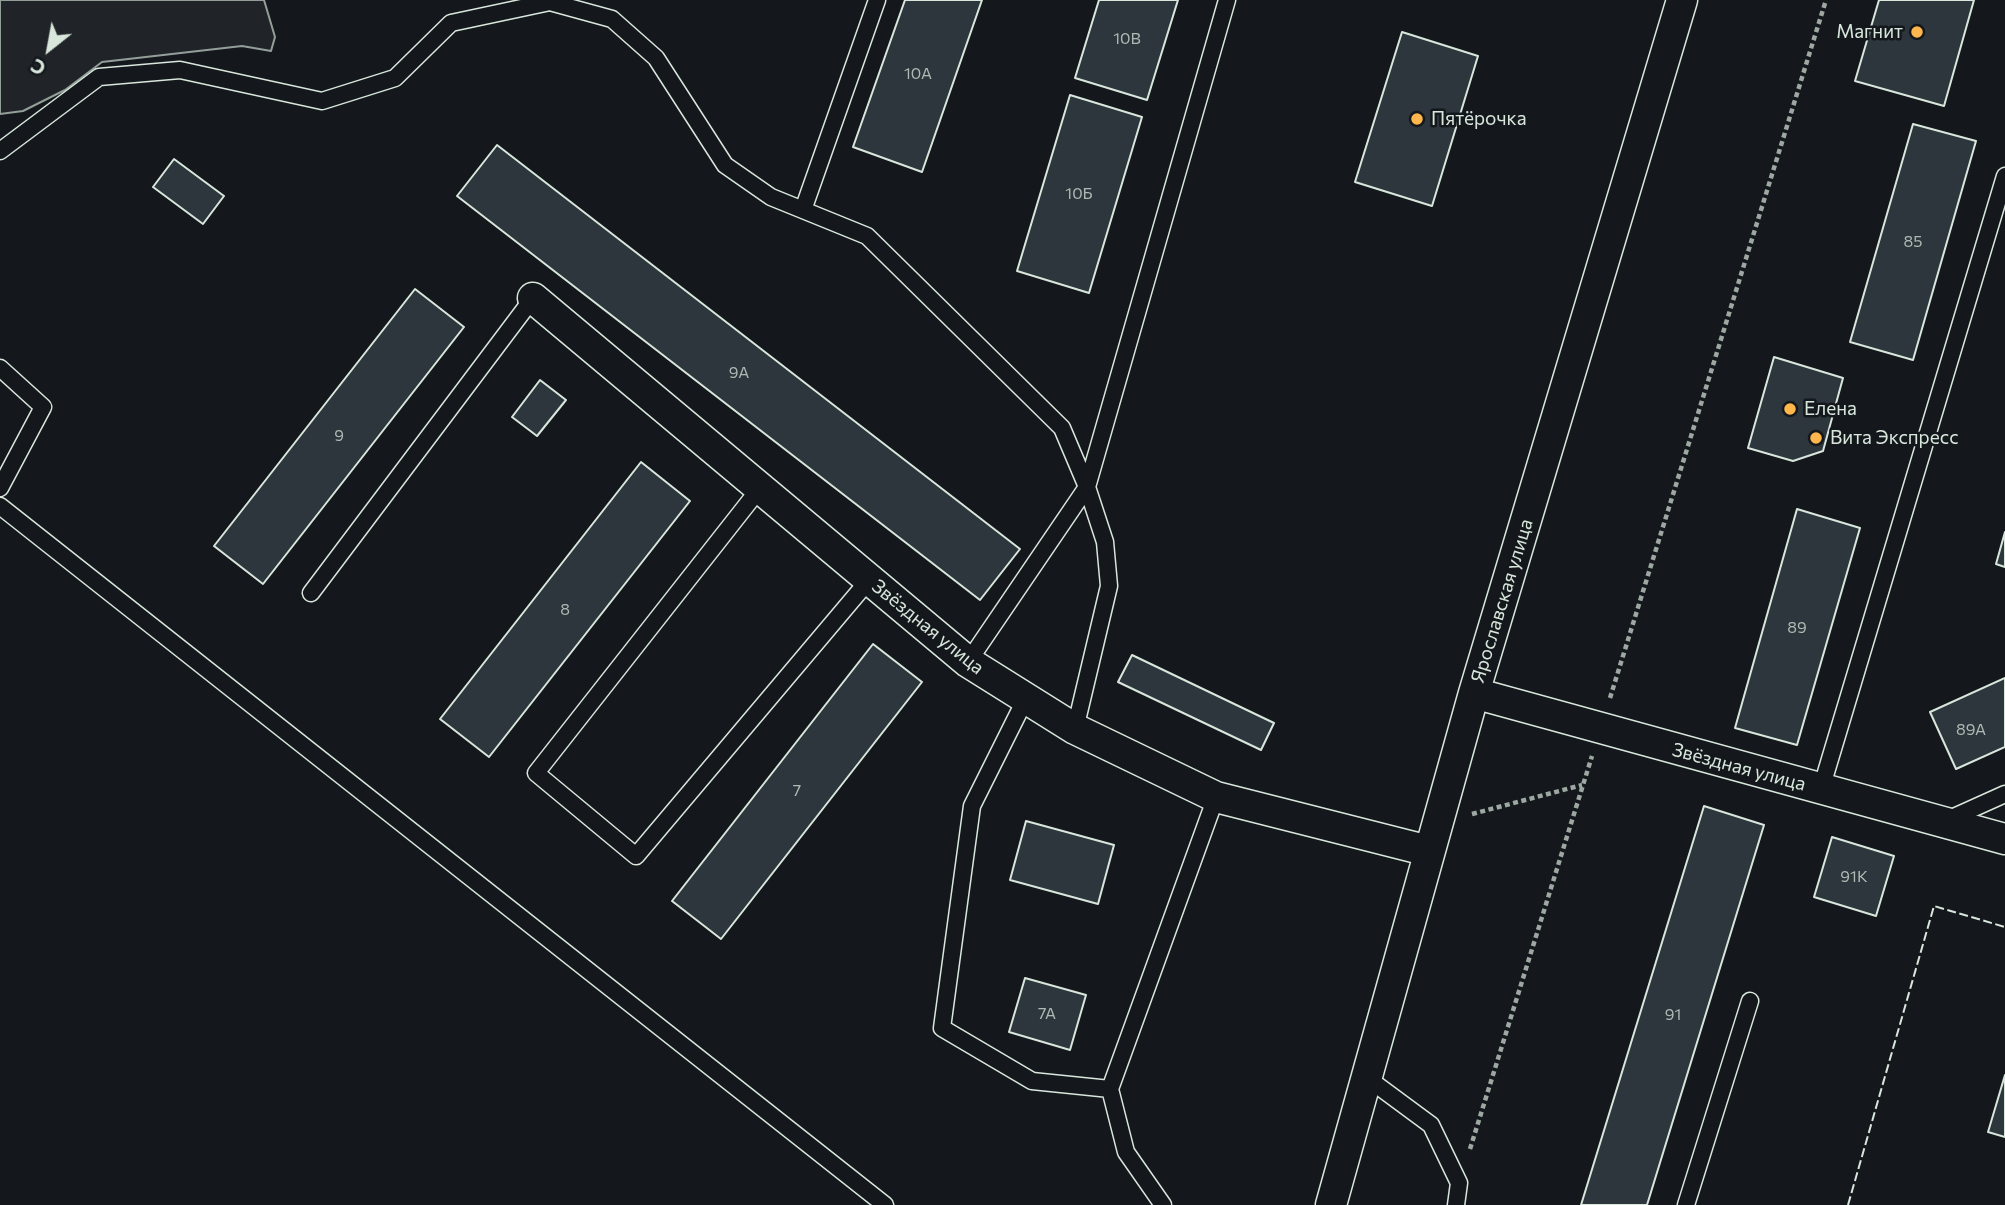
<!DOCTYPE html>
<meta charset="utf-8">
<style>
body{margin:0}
#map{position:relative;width:2005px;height:1205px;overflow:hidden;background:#14181c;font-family:Commissioner,sans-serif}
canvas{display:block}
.north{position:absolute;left:14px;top:14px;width:70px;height:70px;-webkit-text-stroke:5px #14181c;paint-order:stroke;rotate:211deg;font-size:19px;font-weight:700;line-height:28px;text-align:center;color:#d8e6dc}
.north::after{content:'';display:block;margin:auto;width:24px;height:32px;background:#d8e6dc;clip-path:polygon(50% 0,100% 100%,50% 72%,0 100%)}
</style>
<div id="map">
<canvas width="2005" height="1205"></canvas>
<div class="north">С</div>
</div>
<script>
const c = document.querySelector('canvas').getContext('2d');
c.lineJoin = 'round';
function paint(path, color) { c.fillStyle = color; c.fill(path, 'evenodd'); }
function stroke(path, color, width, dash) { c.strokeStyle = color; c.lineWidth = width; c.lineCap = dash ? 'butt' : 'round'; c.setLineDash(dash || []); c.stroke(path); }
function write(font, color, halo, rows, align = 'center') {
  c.font = font + ' Commissioner,sans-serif'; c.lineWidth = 5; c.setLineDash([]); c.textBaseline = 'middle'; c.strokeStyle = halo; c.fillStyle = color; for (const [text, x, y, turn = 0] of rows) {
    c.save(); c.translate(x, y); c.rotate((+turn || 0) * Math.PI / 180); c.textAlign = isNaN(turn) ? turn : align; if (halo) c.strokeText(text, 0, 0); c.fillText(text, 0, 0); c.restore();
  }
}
const green = new Path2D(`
 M0,0H264L275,37L271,51L242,46L102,62L65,90L23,111L0,114Z`);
paint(green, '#202428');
stroke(green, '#939e99', 2);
const building = new Path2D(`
 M905,0H982L922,172L853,147Z
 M1099,0H1178L1147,100L1075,78Z
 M1879,0H1974L1944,106L1855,81Z
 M1402,32L1478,56L1432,206L1355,182Z
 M1070,95L1142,117L1089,293L1017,271Z
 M1913,124L1976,141L1913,360L1850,342Z
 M497,145L1020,549L980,600L457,196Z
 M174,159L224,196L203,224L153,187Z
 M415,289L464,327L263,584L214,546Z
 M1774,357L1843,378L1823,451L1793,461L1748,448Z
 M540,380L566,400L537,436L512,417Z
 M641,462L690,501L489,757L440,719Z
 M1797,509L1860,528L1797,745L1735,728Z
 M2005,532V567L1996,564Z
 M873,644L922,682L721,939L672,901Z
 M1132,655L1274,723L1261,750L1118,682Z
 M2005,678V747L1956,769L1930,712Z
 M1704,806L1764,825L1647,1205H1581Z
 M1026,821L1114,845L1098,904L1010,880Z
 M1832,837L1894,856L1876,916L1814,897Z
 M1025,978L1086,995L1070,1050L1009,1032Z
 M2005,1075V1137L1988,1132Z`);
paint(building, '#2c363c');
stroke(building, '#d8e6dc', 2);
const lane = new Path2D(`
 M0,151L99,77L180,70L322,101L395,78L451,23L550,2L612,19L656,58L725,165L771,197L867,236L1062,428L1087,487L1105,542L1109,586L1075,729
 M803,210L877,0
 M0,368L43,407L0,488
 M760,488L536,773L636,856L869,580
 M0,506L885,1205
 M311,593L533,298
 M968,662L1087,487L1227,0
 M1026,698L972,806L942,1028L1032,1081L1110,1089
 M1821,789L2005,176
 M1945,821L2005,794
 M1366,1077L1431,1125L1459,1183L1456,1205
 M1163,1205L1126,1152L1110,1089L1216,797
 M1686,1205L1750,1001`);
const street = new Path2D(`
 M533,298L968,662L1075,729L1216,797L1429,851
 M1474,693L2005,839
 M1331,1205L1474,693L1682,0`);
stroke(lane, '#d8e6dc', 19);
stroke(street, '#d8e6dc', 33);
stroke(new Path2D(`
 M1610,698L1826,0
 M1472,814L1582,785
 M1470,1149L1592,756`), '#9da8a2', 4.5, [5, 3.5]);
stroke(lane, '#14181c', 16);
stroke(street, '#14181c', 30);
stroke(new Path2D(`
 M1848,1205L1934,906L2005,927`), '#d8e6dc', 2, [9, 3.5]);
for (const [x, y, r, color] of [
 [1917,32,7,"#ffb74d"],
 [1417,119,7,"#ffb74d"],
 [1790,409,7,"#ffb74d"],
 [1816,438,7,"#ffb74d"]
]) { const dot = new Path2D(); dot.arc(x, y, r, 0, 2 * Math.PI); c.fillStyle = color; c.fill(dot); stroke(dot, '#14181c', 2.5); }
write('16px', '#adbab4', null, [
 ["10В",1127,39],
 ["10А",918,74],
 ["10Б",1079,194],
 ["85",1913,242],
 ["9А",739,373],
 ["9",339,436],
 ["8",565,610],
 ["89",1797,628],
 ["89А",1971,730],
 ["7",797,791],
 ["91К",1854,877],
 ["7А",1047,1014],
 ["91",1673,1015]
]);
write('19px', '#d8e6dc', '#14181c', [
 ["Магнит",1903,32,"right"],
 ["Пятёрочка",1431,119],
 ["Елена",1804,409],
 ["Вита Экспресс",1830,438]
], 'left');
write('19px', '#d8e6dc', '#14181c', [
 ["Ярославская улица",1502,601,-73],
 ["Звёздная улица",928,627,39],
 ["Звёздная улица",1739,767,15]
]);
</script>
